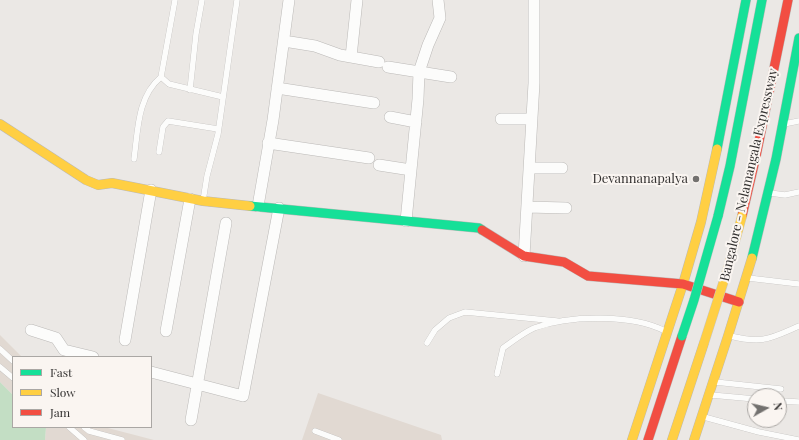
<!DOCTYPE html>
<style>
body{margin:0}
#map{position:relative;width:799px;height:440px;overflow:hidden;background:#ebe8e5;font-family:"Playfair Display",serif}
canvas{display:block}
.legend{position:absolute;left:12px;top:356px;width:140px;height:72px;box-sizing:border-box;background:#faf5f1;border:1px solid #aaa7a4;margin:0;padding:5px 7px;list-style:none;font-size:12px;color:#333130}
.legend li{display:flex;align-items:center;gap:8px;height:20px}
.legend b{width:20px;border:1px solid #aaa7a4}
.north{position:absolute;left:747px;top:388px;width:40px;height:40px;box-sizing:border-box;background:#faf5f1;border:1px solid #aaa7a4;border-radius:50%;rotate:82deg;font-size:11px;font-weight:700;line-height:16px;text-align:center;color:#333130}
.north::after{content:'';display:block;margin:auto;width:14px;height:18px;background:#73716f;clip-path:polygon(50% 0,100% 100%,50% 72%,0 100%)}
</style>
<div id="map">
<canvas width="799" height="440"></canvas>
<ul class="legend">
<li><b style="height:5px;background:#16e098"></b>Fast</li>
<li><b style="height:5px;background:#ffcf43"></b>Slow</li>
<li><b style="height:5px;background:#f24e42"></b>Jam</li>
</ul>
<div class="north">N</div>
</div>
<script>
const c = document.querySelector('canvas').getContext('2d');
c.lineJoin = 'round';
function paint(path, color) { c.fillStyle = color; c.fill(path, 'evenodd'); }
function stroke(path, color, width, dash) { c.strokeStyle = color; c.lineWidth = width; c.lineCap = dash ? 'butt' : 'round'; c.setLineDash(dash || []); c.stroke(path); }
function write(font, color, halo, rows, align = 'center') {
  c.font = font + ' "Playfair Display",serif'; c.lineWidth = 4; c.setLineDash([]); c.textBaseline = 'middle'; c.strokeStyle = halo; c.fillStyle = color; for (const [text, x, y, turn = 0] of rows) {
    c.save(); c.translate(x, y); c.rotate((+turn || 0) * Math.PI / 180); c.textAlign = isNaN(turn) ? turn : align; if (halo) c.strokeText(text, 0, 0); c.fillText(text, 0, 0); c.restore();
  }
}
paint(new Path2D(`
 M0,335L22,357H13V395L0,382Z
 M318,393L441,435L442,440H302Z
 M46,427H104L154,440H45Z`), '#e1d9d2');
paint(new Path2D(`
 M0,382L13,395V427H46L45,440H0Z`), '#c3dec4');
const lane = new Path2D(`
 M175,0L161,77L169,84L223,97
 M190,90L196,34L202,0
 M784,124L799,121
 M159,152L163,127L168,121L218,129
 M134,159C138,131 137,97 161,77
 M770,193L785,195L799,192
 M203,201L207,176L218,134L237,0
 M748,278L799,284
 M730,336C763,344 769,339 799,326
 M427,343L435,330L449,318L465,312L557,321
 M0,349L13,361
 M0,367L13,378
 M497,374L503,348C513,341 523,333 534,328C569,315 632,314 665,331
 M715,382L781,389
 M711,395L755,399
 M779,401L799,402
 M704,417L759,432L799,440
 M69,427L84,440
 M84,427L89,431L122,440
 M315,431L339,440`);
const street = new Path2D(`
 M284,41L315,46L340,55L379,62
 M351,57L357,0
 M388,67L451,77
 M277,88L374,103
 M390,117L416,122
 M501,119H532
 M268,143L369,158
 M379,165L411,170
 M529,168H562
 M258,206L273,120L289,0
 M527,207L566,208
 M406,221L418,99L419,72L428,45L440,18L438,0
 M524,256L534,83V0
 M31,330L56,338L64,350L93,357
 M166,331L190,199
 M125,340L151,190
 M151,372L243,396L279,208
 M191,420L226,223`);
const fast = new Path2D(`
 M717,149L746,0
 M250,206L479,228L482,230
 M718,216L730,166L762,0
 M752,258L776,159L799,38`);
const slow = new Path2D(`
 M0,124L86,180L98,185L112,183L203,201L250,206
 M632,440L683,284L701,222L717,149
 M672,440L704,343
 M694,440L728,336L752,258`);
const jam = new Path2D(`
 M742,216L756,156L788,0
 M482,230L524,256L564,262L588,276L683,284L739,302
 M648,440L682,336`);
stroke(lane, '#bbb9b7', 6);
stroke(street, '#bbb9b7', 12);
stroke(fast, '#bbb9b7', 10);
stroke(slow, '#bbb9b7', 10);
stroke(jam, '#bbb9b7', 10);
stroke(lane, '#fcfcfb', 5.5);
stroke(street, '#fcfcfb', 11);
stroke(fast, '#16e098', 9);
stroke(slow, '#ffcf43', 9);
stroke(jam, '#f24e42', 9);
const fastBridge = new Path2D(`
 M682,336L694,300L718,216`);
const slowBridge = new Path2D(`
 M704,343L727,271L742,216`);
stroke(fastBridge, '#c7c6c4', 10, []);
stroke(slowBridge, '#c7c6c4', 10, []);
stroke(fastBridge, '#16e098', 9);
stroke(slowBridge, '#ffcf43', 9);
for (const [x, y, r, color] of [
 [696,179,4,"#73716f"]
]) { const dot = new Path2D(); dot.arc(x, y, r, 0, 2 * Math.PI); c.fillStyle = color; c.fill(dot); stroke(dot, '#faf5f1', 1.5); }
write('13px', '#333130', '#faf5f1', [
 ["Bangalore - Nelamangala Expressway",749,175,-77]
]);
write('13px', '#333130', '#faf5f1', [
 ["Devannanapalya",688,179]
], 'right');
</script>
